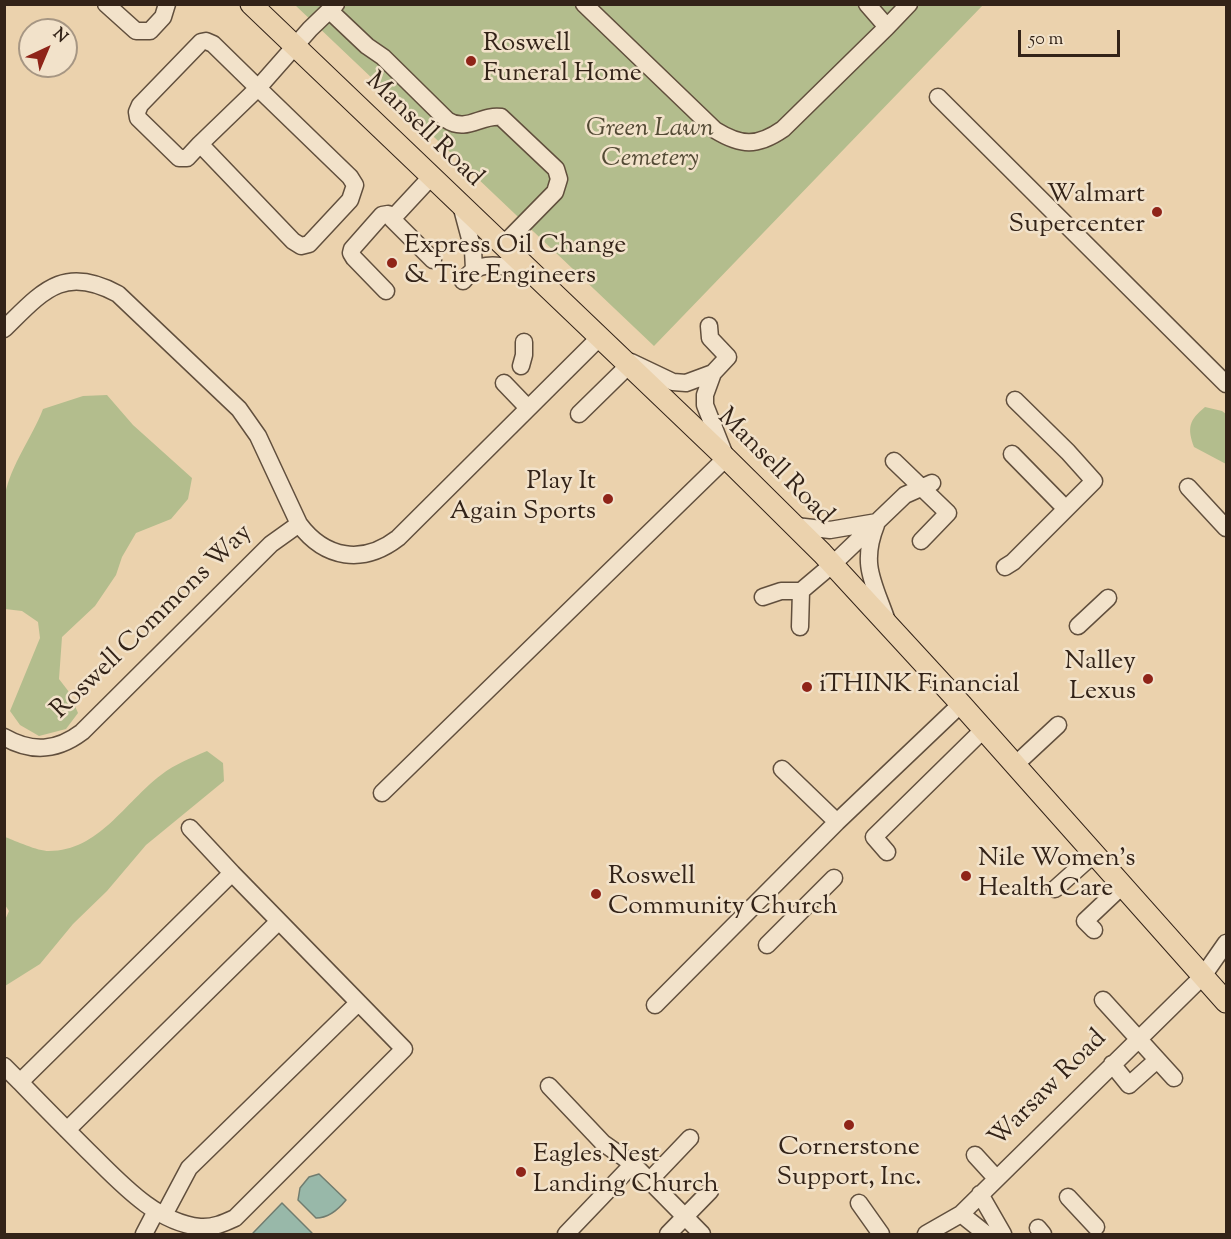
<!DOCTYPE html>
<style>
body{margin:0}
#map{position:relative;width:1231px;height:1239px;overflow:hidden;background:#ebd2ad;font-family:"Sorts Mill Goudy",serif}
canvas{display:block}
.frame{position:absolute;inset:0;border:6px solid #332318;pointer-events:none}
.north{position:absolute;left:18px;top:18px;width:60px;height:60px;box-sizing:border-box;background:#f2e2ca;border:2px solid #a69683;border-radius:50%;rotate:44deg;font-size:16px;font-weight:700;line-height:24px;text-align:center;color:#332318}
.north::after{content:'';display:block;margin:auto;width:21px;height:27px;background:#8f2418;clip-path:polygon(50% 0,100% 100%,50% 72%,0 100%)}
.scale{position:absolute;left:1018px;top:30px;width:102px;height:27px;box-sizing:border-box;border:3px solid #332318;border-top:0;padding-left:8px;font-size:18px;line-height:21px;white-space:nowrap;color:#332318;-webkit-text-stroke:4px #f2e2ca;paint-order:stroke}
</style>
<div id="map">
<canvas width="1231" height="1239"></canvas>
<div class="frame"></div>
<div class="north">N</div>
<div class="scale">50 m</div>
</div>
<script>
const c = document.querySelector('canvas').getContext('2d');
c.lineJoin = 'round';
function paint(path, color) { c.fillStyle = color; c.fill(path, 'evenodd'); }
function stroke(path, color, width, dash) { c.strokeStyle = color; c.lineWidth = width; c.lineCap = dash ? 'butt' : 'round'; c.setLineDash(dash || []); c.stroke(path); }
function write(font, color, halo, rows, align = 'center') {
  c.font = font + ' "Sorts Mill Goudy",serif'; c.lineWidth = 5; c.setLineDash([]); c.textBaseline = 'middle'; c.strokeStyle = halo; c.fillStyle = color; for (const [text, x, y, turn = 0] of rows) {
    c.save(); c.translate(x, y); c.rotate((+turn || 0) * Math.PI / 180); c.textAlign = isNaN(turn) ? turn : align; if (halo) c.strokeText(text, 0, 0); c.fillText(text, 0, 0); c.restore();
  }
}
paint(new Path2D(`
 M295,5H983L654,346Z
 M107,395L133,425L192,478L188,499L171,519L136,533L122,557L116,575L95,606L62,637L59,679L69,692L78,713L66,729L39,736L20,725L10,711L40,638L38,622L22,611L5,609V495C11,464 32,438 43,409L83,396Z
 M1205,407L1222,411L1226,414V464L1194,447C1187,428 1189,420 1205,407Z
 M207,751L223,763L224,781L146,845L107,891L73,924L40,964L5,986V920L9,911L5,905V837C16,841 37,851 49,851C99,851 125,802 161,775C175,764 191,758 207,751Z`), '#b3bd8d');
const water = new Path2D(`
 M319,1174L346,1200C338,1210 329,1218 316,1218L298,1200L300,1188L309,1177Z
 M282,1203L312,1233L310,1234H253V1233Z`);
paint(water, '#98b8a9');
stroke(water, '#707c6f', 1.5);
const minor = new Path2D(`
 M106,4L136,31H150L163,17L167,4
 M584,4L715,130C741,146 757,147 783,129L887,27L867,4
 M330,11L367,46L383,57L447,120C466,133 482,114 501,117L556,169L559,179L555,192L503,245
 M887,27L909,4
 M938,97L1226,384
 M200,144L187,158H179L138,118L137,112L140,105L201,42L206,41L213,44L258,88L200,144L293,241L301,246L309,244L350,200L355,185L350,177L258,88L310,29L336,4
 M461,205L473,250L474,269
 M392,219L433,260
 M463,281C466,278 469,273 473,271C487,260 515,268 530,273
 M386,291L354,258L351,253L352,249L382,215L388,214L392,219L431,177
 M709,326L710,338L728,357L713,373
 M4,329C42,292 63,264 118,294L239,409L258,436L299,524C325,559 363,565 398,538L600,337
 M521,366L524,355V342
 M504,383L528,408
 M579,414L629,365
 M1012,454L1066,509
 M894,461L948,513L921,541
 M1188,487L1226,528
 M876,525C860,565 874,583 887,621
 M796,526L830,530L877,522
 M1005,567L1013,562L1094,481L1068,452L1015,400
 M763,597L781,591H801L833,564L905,495L932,483
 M1078,626L1108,598
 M800,627L801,591
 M4,737C32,753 57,751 82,732L271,544L299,524
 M1015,765L1058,725
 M782,769L837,822
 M382,793L726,458L705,405V395L713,373L686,383L673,382L631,362
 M190,828L232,873
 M887,852L874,837L984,729
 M232,873L404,1049L235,1218C224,1223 213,1228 200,1227C154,1222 119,1181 88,1151C65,1128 42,1105 20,1082Z
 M1055,889L1094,854
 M1094,930L1085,921L1122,886
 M767,945L834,878
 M1103,1000L1174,1078
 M655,1005L837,822L961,704
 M1112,1064L1129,1085L1157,1060
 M4,1066L20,1082
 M549,1086L603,1143L633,1164L702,1234
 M67,1130L279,921
 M975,1155L996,1178
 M649,1181L690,1138
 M980,1194L1003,1234
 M1068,1197L1096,1227
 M859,1203L881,1234
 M961,1214L986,1234
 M164,1215L189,1168L358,1003
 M1038,1228L1043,1234
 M144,1234L156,1211
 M566,1234L633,1164
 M668,1234L710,1191
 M926,1234L961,1214L1203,976L1226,943`);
const major = new Path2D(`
 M251,4L726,458L822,553L961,704L1226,1002`);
stroke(minor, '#614f3d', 19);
stroke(major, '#332318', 23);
stroke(minor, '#f2e2ca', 16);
stroke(major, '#ebd2ad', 21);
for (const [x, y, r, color] of [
 [471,61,6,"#8f2418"],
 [1157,212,6,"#8f2418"],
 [392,263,6,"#8f2418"],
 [608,499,6,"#8f2418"],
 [1148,679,6,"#8f2418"],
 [807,687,6,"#8f2418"],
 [966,876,6,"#8f2418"],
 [596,894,6,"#8f2418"],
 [849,1125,6,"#8f2418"],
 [521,1172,6,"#8f2418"]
]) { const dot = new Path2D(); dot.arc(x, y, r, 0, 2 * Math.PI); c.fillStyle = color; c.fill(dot); stroke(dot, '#f2e2ca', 2); }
write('26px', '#332318', '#f2e2ca', [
 ["Roswell",483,46],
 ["Funeral Home",483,76],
 ["Walmart",1145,197,"right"],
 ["Supercenter",1145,227,"right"],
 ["Express Oil Change",404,248],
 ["& Tire Engineers",404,278],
 ["Play It",596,484,"right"],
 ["Again Sports",596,514,"right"],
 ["Nalley",1136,664,"right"],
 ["Lexus",1136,694,"right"],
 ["iTHINK Financial",819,687],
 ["Nile Women's",978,861],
 ["Health Care",978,891],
 ["Roswell",608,879],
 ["Community Church",608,909],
 ["Cornerstone",849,1150,"center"],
 ["Support, Inc.",849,1180,"center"],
 ["Eagles Nest",533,1157],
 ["Landing Church",533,1187]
], 'left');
write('26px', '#332318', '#f2e2ca', [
 ["Mansell Road",423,131,44],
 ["Mansell Road",774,468,45],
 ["Roswell Commons Way",153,623,-44],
 ["Warsaw Road",1049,1090,-45]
]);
write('italic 26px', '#534a35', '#f2e2ca', [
 ["Green Lawn",650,131],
 ["Cemetery",650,161]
]);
</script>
